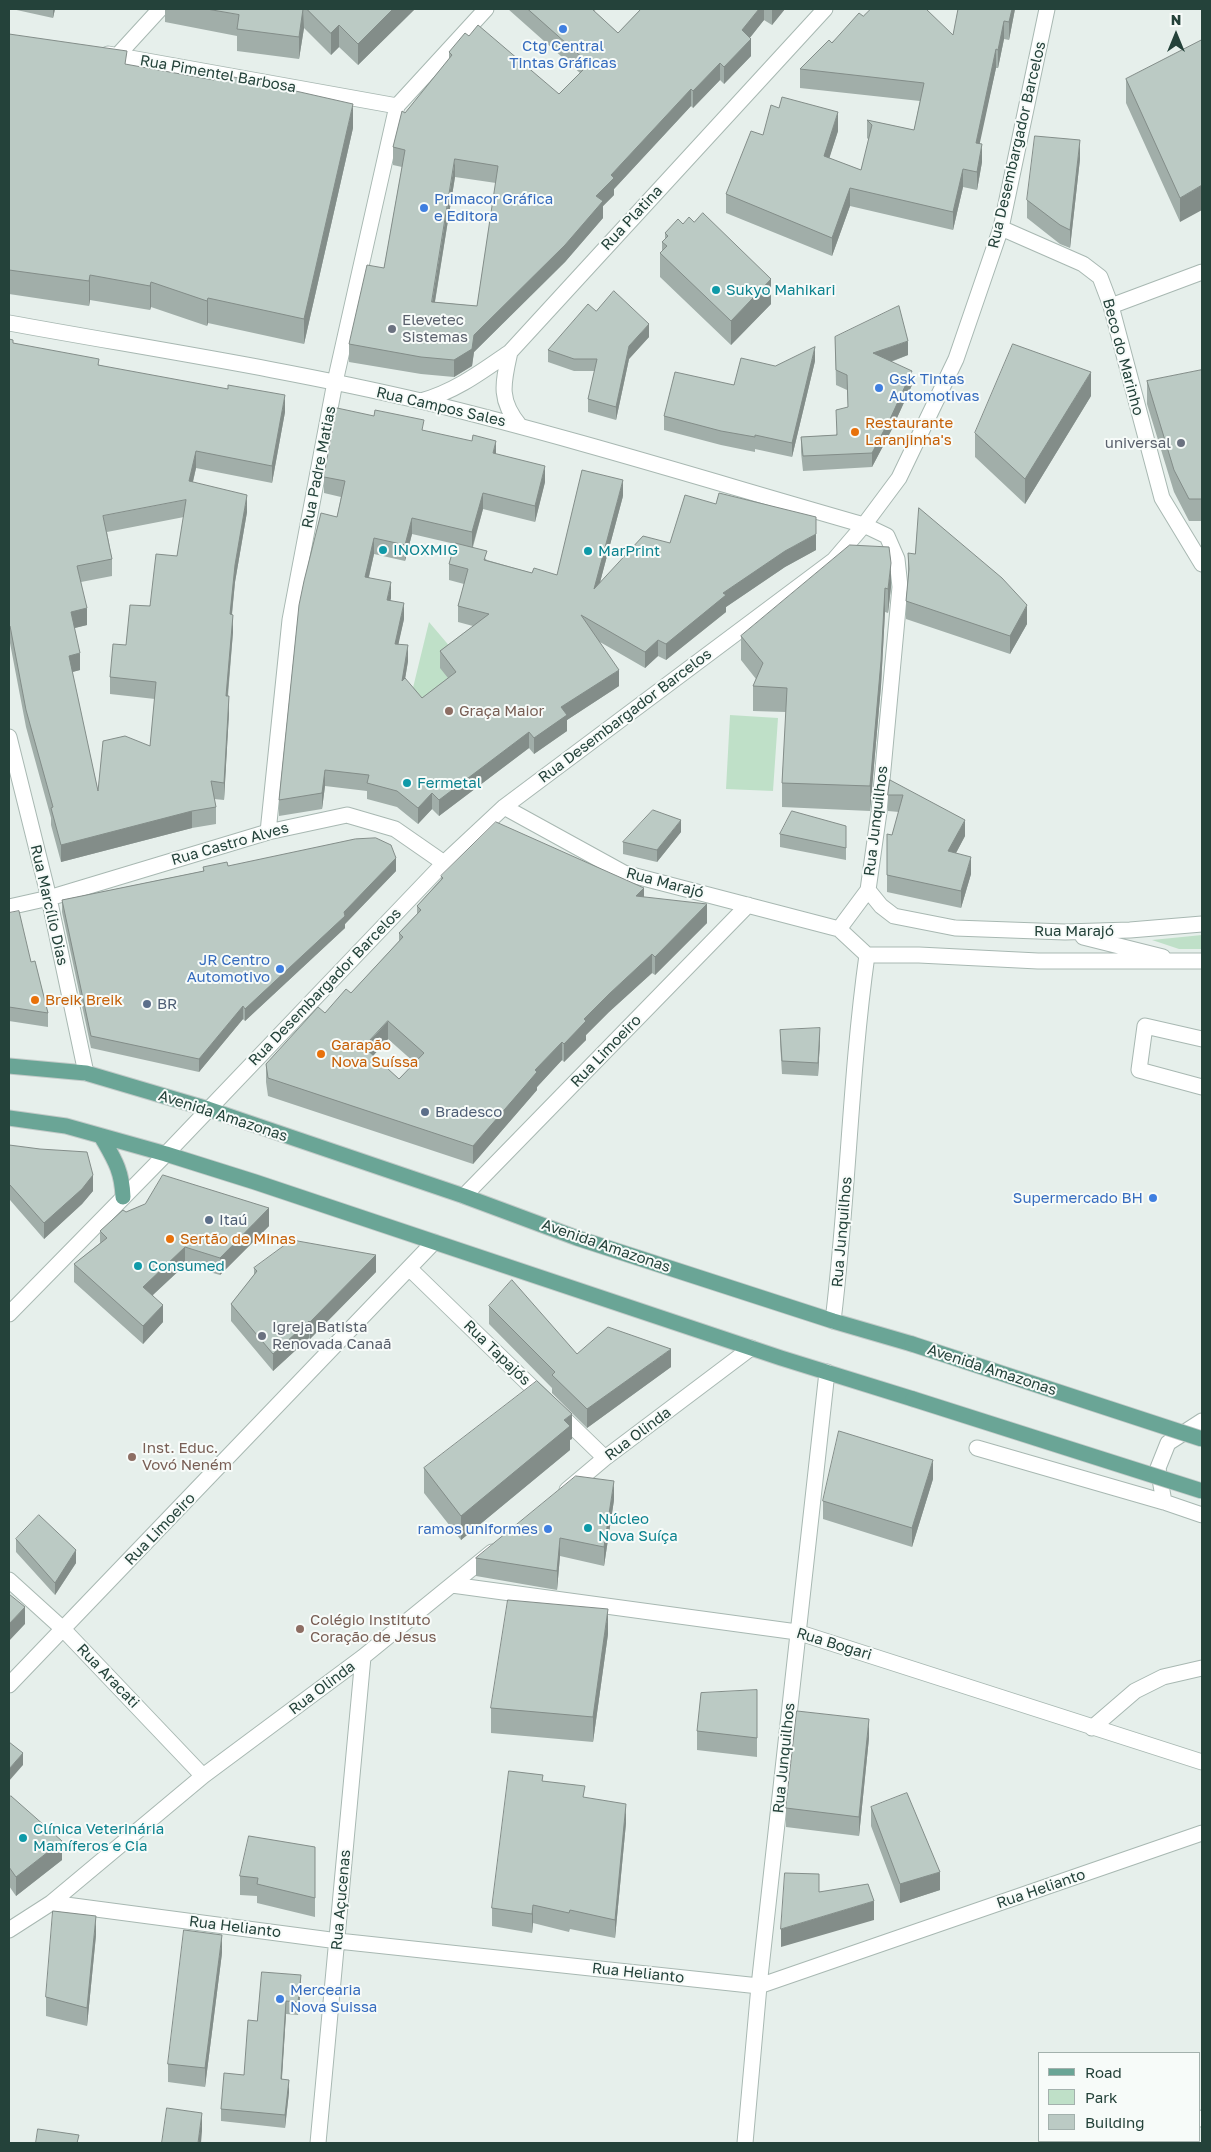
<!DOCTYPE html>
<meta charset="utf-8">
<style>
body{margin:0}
#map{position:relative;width:1211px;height:2152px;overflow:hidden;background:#e6efeb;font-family:"Golos Text",sans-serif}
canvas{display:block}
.frame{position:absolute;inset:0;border:10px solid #24423a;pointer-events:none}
.legend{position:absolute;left:1038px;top:2052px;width:162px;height:90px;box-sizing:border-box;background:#f7fbf9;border:1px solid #a3b1ad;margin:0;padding:6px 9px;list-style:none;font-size:15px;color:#24423a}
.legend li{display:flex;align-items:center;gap:10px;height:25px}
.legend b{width:25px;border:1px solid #a3b1ad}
.north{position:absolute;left:1151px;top:10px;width:50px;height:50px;-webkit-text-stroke:4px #f7fbf9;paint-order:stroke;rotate:0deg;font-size:14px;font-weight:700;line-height:20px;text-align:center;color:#24423a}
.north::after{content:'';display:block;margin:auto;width:18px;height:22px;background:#24423a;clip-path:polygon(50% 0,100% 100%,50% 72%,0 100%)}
</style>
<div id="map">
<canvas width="1211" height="2152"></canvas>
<div class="frame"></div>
<ul class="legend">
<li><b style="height:6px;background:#6aa596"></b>Road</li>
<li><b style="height:14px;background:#bfe0c8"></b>Park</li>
<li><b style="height:14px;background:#bbcac4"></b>Building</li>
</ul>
<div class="north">N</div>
</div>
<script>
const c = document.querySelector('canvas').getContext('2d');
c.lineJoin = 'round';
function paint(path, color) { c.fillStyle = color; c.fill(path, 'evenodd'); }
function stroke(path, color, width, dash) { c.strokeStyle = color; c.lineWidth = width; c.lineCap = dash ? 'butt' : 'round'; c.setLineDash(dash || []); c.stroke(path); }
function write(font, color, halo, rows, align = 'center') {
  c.font = font + ' "Golos Text",sans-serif'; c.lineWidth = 4; c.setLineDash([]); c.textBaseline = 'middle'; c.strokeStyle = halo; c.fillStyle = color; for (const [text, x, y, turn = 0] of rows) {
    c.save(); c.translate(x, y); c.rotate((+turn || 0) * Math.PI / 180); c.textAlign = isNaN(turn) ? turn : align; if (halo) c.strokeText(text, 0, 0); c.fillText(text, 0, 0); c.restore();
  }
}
paint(new Path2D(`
 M429,622L457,655L456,688L437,702L410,700Z
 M730,715L778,718L773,791L726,789Z
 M1202,935V949H1179L1152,940Z`), '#bfe0c8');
const minor = new Path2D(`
 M108,54L397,106
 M117,56L160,9
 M1001,228L1083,264L1100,277L1111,306L1162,498L1202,564
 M1111,306L1202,272
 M9,323C146,348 285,369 421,401C570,437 717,483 864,525L887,536L897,559L900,587L879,812L868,890L839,929
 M510,352C503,383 498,400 520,426
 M421,401C456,391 481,372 510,352L825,9
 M9,737L49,898L86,1073
 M504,807L624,873L839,929L867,955C850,1076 848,1199 833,1321
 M268,832L290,620L335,382L397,106L486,9
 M868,890L881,906L894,916L955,928L1065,932L1130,930L1202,924
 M9,907L49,898L268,832L347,815L395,829L444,863
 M1083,937L1163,957
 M867,955H919L1038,961H1202
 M1202,1039L1145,1026L1139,1070L1202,1087
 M464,1196L748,905
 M410,1269L605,1458
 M9,1314L166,1154L444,863L504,807L834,560L864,525L899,478L956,359L1001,228L1047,9
 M977,1448L1164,1502L1202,1515
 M567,1490L605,1458L751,1348
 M1164,1502L1158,1468L1168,1443L1202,1421
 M9,1580L63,1629L203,1776
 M452,1585L797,1632L1202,1762
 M9,1685L434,1242
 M1092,1728L1135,1691L1163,1677L1202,1668
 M51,1903L338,1941L759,1986L1202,1833
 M9,1930L51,1903L203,1776L363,1657L492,1552
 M1200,2119L1202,2118
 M318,2143L363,1657
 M745,2143L759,1986L827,1372
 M1119,2143L1127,2141`);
const major = new Path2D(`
 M9,1066L86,1073L208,1109L464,1196L577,1238L833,1321L912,1344
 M9,1118L66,1126L166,1154L255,1182L781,1358L913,1399
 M101,1136C114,1159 122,1170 123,1197`);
stroke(minor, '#a8b8b2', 17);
stroke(major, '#c2cac8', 17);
stroke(minor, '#fff', 15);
stroke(major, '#6aa596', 15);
const majorBridge = new Path2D(`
 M912,1344L1202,1439
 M913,1399L1202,1491`);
stroke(majorBridge, '#c2cac8', 17, []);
stroke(majorBridge, '#6aa596', 15);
paint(new Path2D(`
 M12,9H55L53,18Z
 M165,9H415L358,65L339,47L331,55L304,28L299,59L237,51V36L165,22Z
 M508,9H597L594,11L618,33L641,9H785L772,25L764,20L749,38L751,56L724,84L720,80L693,108L691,106L614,189V195L603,206V218L565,262L474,352L472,366L454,377L421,374L349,362V344L384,268L402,167L393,165V147L405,113L449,59V52L469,36L559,94L580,73ZM455,177L496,183L477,306L435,302Z
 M1015,9L1009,40L1004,39L998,68H996L979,143L982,162L977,190L963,187L953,230L850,206L832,256L726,213V194L763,135L838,131L829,158L861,170L869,140L867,138V120L914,130L920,101L800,88V69L863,16L953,35Z
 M9,34L127,65L353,128L304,344L208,323L207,326L151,307L150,310L90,300L89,306L9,294Z
 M1202,40L1180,222L1126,103V79Z
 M1080,159L1070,248L1060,244L1027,218V200Z
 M665,233L771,304L731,345L660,277V253L662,251V242L665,239Z
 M596,311L649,337L629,359L616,420L588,412V399L595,371H574L548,362V350Z
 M835,337L908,355L891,362L912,385L891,431L872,467L803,471L801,452V437L836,435L848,407L847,390L836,385Z
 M9,339L13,343L285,412L272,483L196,468L193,482L247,512L235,582L232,615L233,632L228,696L229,713L224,800L214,799L216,807V824L192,828L61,862L51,825V818L26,727L10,643L9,644ZM184,517L177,556L110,677V694L155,699L150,746L98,791L72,672L80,670L74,628L87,625L81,582L112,576V559L107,532Z
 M815,361L792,457L755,449V452L721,445L664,430V416L775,366Z
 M1202,370V523V521H1189L1174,492L1147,404V381Z
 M1091,396L1025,504L975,457V433Z
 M374,416L424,431L496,454L545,482L535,522L483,509L473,547L487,560L532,573L557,575L623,496L600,582L670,543L816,550L785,567L726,607V612L666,660L658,656L645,668L600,642L619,686L567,720V731L534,754L529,748L439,816L432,809L418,824L397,807L367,799V791L325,786L322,809L279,816V800L341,497L324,493V477ZM412,534L455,544L449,564V580L464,584L458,606V622L473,626L440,651V668L448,678L422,698L405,679L408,661L398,644L404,619L390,600L391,598L369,577L374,554L405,561Z
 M850,545L891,587L888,613L885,612L881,686L870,811L782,807V783L786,712L753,711V686L756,679L741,660V636Z
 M908,553L1027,624L1010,654L906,619V601L908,579Z
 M890,780L965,836L956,853L971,874L961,908L887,892V834L892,835L899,812L888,811V795Z
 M846,826V860L780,847V834Z
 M681,832L657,862L623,854V842Z
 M228,866L396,871L345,924V928L245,1021L243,1019L199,1072L91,1048L62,912V900L203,871V867Z
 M441,876L644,897L707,923L655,975L652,973L609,1012L586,1035V1040L564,1062L562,1060L537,1087V1090L473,1164L268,1096L266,1082V1064L325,1013L351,993L399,941V933L417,914V906L441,879ZM388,1039L415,1063L399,1079L373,1056Z
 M9,913L31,962L48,1013V1027L9,1021Z
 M780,1030L820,1040L818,1076L782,1074L780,1042Z
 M9,1145L93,1191L82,1204L44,1239L10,1200L9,1203Z
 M126,1212L269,1226L220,1275L185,1265L153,1295L163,1322L143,1344L74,1282V1264L100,1243V1231Z
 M254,1268L376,1272L310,1339L309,1338L273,1371L231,1321V1304L254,1275Z
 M489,1306L577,1354L671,1367L587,1428L552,1393V1388L489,1324Z
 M572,1439L570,1440V1450L461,1540L424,1493V1468Z
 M933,1479L912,1547L823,1519V1501Z
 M614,1500L604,1566L560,1556L557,1590L476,1576V1558Z
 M16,1539L76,1563L55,1595L16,1552Z
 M608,1634L593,1742L491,1733V1708Z
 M757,1690V1757L697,1750V1731Z
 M869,1738L859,1836L786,1827V1808Z
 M543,1781L585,1798L626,1823L615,1938L570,1929L569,1932L533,1923L532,1933L492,1926V1908Z
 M9,1798L62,1860L16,1896L9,1886Z
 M871,1807L940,1890L900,1903L871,1826Z
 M315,1847V1917L257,1903V1896L240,1895V1876Z
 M96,1935L87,2026L46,2016V1997Z
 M222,1953L205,2087L168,2082V2064Z
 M301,1988L298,2015L286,2014L282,2079L289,2092L285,2128L221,2121V2109L244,2075L257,2021Z`), '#a1aea9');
paint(new Path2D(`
 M53,9H55L53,18Z
 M303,9L304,28L299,59V37Z
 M393,9H415L358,65V44Z
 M759,9H764V20L742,48V30Z
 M772,9H785L772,25Z
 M1012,9H1015L1009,40V22Z
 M1004,21V39L998,68V50Z
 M339,25V47L331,55V33Z
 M751,39V56L724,84V67Z
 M996,49V68L976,161V143Z
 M720,63V80L693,108V91Z
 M691,89V106L614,189V195L603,206V218L565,262L474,352L472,366L454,377V360L474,335L596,196L611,175Z
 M353,104V128L304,344V319Z
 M838,112V131L824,175V156Z
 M1080,140V159L1070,248V230Z
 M982,144V162L977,190V172Z
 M455,159V177L432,319V302Z
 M963,169V187L953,230V212Z
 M1202,185V210L1180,222V198Z
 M850,188V206L832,256V238Z
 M90,275V300L89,306V281Z
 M771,279V304L731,345V321Z
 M151,282V307L150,310V286Z
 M208,298V323L207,326V301Z
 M649,324V337L629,359L616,420V407L629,346Z
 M908,341V355L873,368V353Z
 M815,347V361L792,457V443Z
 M912,371V385L891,431L872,467V453Z
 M1091,372V396L1025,504V479Z
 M285,395V412L272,483V466Z
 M496,441V457L493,453Z
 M196,451V468L189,498V481Z
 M545,466V482L535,522V506Z
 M623,480V496L594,605V589Z
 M483,493V509L472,548V532Z
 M247,495V512L235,582L230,632V614L235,565Z
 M412,518V534L405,561V545Z
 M816,534V550L785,567L726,607V612L666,660V644L723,593L785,551Z
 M374,538V554L365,593V577Z
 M891,563V587L888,613V589Z
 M391,582V598L387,616V600Z
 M885,588V612L881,686L870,811V786Z
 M404,603V619L395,660V644Z
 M1027,605V624L1010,654V636Z
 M87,608V625L71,629V612Z
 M233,615V632L226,713V696Z
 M9,626H10V643L9,644Z
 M658,640V656L645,668V652Z
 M408,645V661L402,697V681Z
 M80,653V670L69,673V656Z
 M619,670V686L567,720V731L534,754V738L561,707Z
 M229,696V713L224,800V783Z
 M529,732V748L439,816V800Z
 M325,770V786L322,809V793Z
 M432,793V809L418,824V808Z
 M192,811V828L61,862V845Z
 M681,820V832L657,862V850Z
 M965,820V836L948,868V851Z
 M971,857V874L961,908V891Z
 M396,858V871L345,924V928L245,1021V1009L344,912Z
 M644,888V907L636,896Z
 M707,904V923L655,975V957Z
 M652,954V973L609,1012L586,1035V1040L564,1062V1044L584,1019L609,994Z
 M243,1006V1019L199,1072V1059Z
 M388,1021V1039L364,1066V1047Z
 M820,1028V1040L818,1076V1063Z
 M562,1042V1060L537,1087V1090L473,1164V1146L535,1070Z
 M93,1175V1191L82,1204L44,1239V1223Z
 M10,1185V1200L9,1203V1187Z
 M269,1208V1226L220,1275V1258Z
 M185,1247V1265L143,1304V1287Z
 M376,1255V1272L310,1339V1322Z
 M163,1305V1322L143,1344V1326Z
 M309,1321V1338L273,1371V1354Z
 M671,1349V1367L587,1428V1409Z
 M572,1414V1439L570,1440V1450L461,1540V1516L564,1420Z
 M933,1460V1479L912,1547V1528Z
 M614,1481V1500L604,1566V1547Z
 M560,1538V1556L557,1590V1571Z
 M76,1550V1563L55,1595V1583Z
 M25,1607V1624L9,1641V1624Z
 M608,1609V1634L593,1742V1717Z
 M869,1719V1738L859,1836V1817Z
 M23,1753V1765L9,1781V1769Z
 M626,1804V1823L615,1938V1920Z
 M62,1841V1860L16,1896V1877Z
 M940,1872V1890L900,1903V1884Z
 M874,1901V1920L781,1947V1929Z
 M533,1905V1923L532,1933V1914Z
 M96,1916V1935L87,2026V2008Z
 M222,1935V1953L205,2087V2068Z
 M301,1975V1988L298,2015V2002Z
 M286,2001V2014L281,2091V2079Z
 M289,2080V2092L285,2128V2115Z
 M202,2113V2131L201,2143H198Z`), '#838d89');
const building = new Path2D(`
 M207,9H303L299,37L237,29L239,15Z
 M307,9H393L358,44L339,25L331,33Z
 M528,9H592L618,33L641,9H759L742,30L751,39L724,67L720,63L693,91L691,89L611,175L614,178L596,196L603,201L565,245L474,335L472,349L454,360L421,357L349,344L367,265L384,268L405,150L393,147L402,111L405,113L452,55L449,52L465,33L469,36L478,25L559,94L589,64ZM455,159L498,166L477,306L432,302Z
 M871,9H926L953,35L958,9H1012L1009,22L1004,21L998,50L996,49L976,143L982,144L977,172L963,169L953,212L850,188L832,238L726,194L751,131L763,135L771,105L779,108L782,97L838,112L824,156L861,170L872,125L867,120L914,130L924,83L800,69L829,40L832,43L859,13L863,16Z
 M9,34L127,51L125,64L214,80L216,73L353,104L304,319L208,298L207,301L151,282L150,286L90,275L89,281L9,270Z
 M1202,40V185L1180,198L1126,79Z
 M1035,136L1080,140L1070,230L1060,225L1027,200Z
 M703,213L771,279L731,321L660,253L667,246L662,242L668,236L665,233L678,219L683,224L689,217L694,222Z
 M614,291L649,324L629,346L616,407L588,399L597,359H574L548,350L588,304L596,311Z
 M899,306L908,341L873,353L912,371L891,417L872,453L803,456L801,437L837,435L836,410L848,407L847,375L836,370L835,337Z
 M9,339L13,340V343L99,359L98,365L228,389V385L285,395L272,466L196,451L189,481L247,495L235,565L230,614L233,615L226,696H229L224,783L211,781L216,807L192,811L61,845L51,808L53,807L26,710L10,626H9ZM186,500L177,556L156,554L150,606L130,605L126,645L113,644L110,677L156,682L150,746L125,736L103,741L98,791L69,656L80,653L71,612L87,608L77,566L112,559L103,516Z
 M1013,344L1091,372L1025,479L975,433Z
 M815,347L792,443L755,435V437L721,431L664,416L675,372L734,385L741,358L775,366Z
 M1202,370V500V499H1189L1174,470L1147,381Z
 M337,408L374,416L375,410L424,420L422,430L472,441L473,435L496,441L493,453L545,466L535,506L483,493L472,532L412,518L405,545L374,538L365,577L391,582L387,600L404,603L395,644L408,645L402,681L405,678L422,698L456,672L440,651L489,614L458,606L468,569L449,564L455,543L487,551L484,560L532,573L534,568L557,575L582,470L623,480L594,589L643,536L670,543L685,495L716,504L719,493L816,517V534L785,551L723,593L726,595L666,644L658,640L645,652L581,615L619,670L561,707L567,715L534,738L529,732L439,800L432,793L418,808L397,791L367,783L369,775L325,770L322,793L279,800L299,605L304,581L321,513L337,517L345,481L324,477Z
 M919,508L1002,578L1027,605L1010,636L906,601L909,569L908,553L915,554Z
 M850,545L889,547L891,563L888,589L885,588L881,661L870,786L782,783L787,688L753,686L763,663L741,636Z
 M890,780L965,820L948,851L971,857L961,891L887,875V834L892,835L903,795H888Z
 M653,810L681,820L657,850L623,842Z
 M792,811L846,826V848L780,834Z
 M496,822L644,888L636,896L707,904L655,957L652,954L609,994L584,1019L586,1021L564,1044L562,1042L535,1070L537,1072L473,1146L268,1078L266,1064L318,1007L325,1013L346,989L351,993L403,937L399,933L421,910L417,906L443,878L441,876ZM388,1021L424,1053L399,1079L364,1047Z
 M376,838L391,845L396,858L344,912L345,916L245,1009L243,1006L199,1059L91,1036L62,900L204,871L203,867L227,862L228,866L355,839Z
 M19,911L31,962L35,961L48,1013L9,1007V913Z
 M820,1028L818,1063L782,1061L780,1030Z
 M9,1145L40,1149L87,1152L93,1175L82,1189L44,1223L10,1185L9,1187Z
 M163,1175L269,1208L220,1258L185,1247L143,1287L163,1305L143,1326L74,1264L107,1238L100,1231L123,1210L126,1212L145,1204Z
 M292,1240L376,1255L310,1322L309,1321L273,1354L231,1304L257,1271L254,1268Z
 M512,1280L577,1354L608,1327L671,1349L587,1409L552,1375L555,1372L489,1306Z
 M537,1381L572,1414L564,1420L570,1426L461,1516L424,1468Z
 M839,1431L933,1460L912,1528L823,1501Z
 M576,1476L614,1481L604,1547L560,1538L557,1571L476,1558Z
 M39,1515L76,1550L55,1583L16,1539Z
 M9,1594L25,1607L9,1624Z
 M508,1600L608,1609L593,1717L491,1708Z
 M757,1690V1738L697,1731L701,1693Z
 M797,1711L869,1719L859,1817L786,1808Z
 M9,1742L23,1753L9,1769Z
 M509,1771L543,1775L542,1781L585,1786L583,1797L626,1804L615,1920L570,1910L569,1913L533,1905L532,1914L492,1908Z
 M907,1793L940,1872L900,1884L871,1807Z
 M11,1796L62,1841L16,1877L9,1867V1798Z
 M249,1836L315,1847V1898L257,1884L258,1878L240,1876Z
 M785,1873L819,1874V1892L868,1884L874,1901L781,1929Z
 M53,1911L96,1916L87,2008L46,1997Z
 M184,1930L222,1935L205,2068L168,2064Z
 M262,1972L301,1975L298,2002L286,2001L281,2079L289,2080L285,2115L221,2109L224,2073L244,2075L248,2020L257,2021Z
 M167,2108L202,2113L198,2143H162Z
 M38,2129L79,2135L77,2143H36Z`);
paint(building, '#bbcac4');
stroke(building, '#838d89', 1);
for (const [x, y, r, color] of [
 [563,29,5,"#3f7fe0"],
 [424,208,5,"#3f7fe0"],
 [716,290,5,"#0f9aa8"],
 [392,329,5,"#6b7280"],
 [879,388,5,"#3f7fe0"],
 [855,432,5,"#e8710a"],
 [1181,443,5,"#6b7280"],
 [383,550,5,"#0f9aa8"],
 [588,551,5,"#0f9aa8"],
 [449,711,5,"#8d6e63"],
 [407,783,5,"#0f9aa8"],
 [280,969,5,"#3f7fe0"],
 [35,1000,5,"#e8710a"],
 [147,1004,5,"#5c6f8a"],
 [321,1054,5,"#e8710a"],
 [425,1112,5,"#5c6f8a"],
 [1153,1198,5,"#3f7fe0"],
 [209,1220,5,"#5c6f8a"],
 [170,1239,5,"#e8710a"],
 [138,1266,5,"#0f9aa8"],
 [262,1336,5,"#6b7280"],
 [132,1457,5,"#8d6e63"],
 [588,1528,5,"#0f9aa8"],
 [548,1529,5,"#3f7fe0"],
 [300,1629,5,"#8d6e63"],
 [23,1838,5,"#0f9aa8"],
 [280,1999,5,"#3f7fe0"]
]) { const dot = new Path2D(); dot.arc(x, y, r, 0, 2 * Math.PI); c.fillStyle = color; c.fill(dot); stroke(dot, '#f7fbf9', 2); }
write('15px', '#366cbe', '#f7fbf9', [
 ["Ctg Central",563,46,"center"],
 ["Tintas Gráficas",563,63,"center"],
 ["Primacor Gráfica",434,199],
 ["e Editora",434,216],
 ["Gsk Tintas",889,379],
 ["Automotivas",889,396],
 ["JR Centro",270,960,"right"],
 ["Automotivo",270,977,"right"],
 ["Supermercado BH",1143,1198,"right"],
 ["ramos uniformes",538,1529,"right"],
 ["Mercearia",290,1990],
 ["Nova Suissa",290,2007]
], 'left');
write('15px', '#24423a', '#f7fbf9', [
 ["Rua Pimentel Barbosa",218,74,10],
 ["Rua Desembargador Barcelos",1017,145,-77],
 ["Rua Platina",632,218,-47],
 ["Beco do Marinho",1123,357,75],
 ["Rua Campos Sales",441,407,13],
 ["Rua Padre Matias",319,467,-79],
 ["Rua Desembargador Barcelos",625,716,-37],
 ["Rua Junquilhos",876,821,-83],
 ["Rua Castro Alves",230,844,-16],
 ["Rua Marajó",665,883,15],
 ["Rua Marcílio Dias",49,905,77],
 ["Rua Marajó",1074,931],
 ["Rua Desembargador Barcelos",325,987,-46],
 ["Rua Limoeiro",606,1051,-46],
 ["Avenida Amazonas",223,1116,18],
 ["Rua Junquilhos",842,1232,-85],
 ["Avenida Amazonas",606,1246,19],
 ["Rua Tapajós",497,1353,44],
 ["Avenida Amazonas",992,1370,18],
 ["Rua Olinda",638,1434,-37],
 ["Rua Limoeiro",160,1529,-46],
 ["Rua Bogari",834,1644,17],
 ["Rua Aracati",108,1676,46],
 ["Rua Olinda",322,1688,-37],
 ["Rua Junquilhos",784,1758,-84],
 ["Rua Helianto",1041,1889,-19],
 ["Rua Açucenas",341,1900,-85],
 ["Rua Helianto",235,1927,7],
 ["Rua Helianto",638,1973,6]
]);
write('15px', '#0d838f', '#f7fbf9', [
 ["Sukyo Mahikari",726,290],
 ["INOXMIG",393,550],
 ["MarPrint",598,551],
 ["Fermetal",417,783],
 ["Consumed",148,1266],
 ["Núcleo",598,1519],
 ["Nova Suíça",598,1536],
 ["Clínica Veterinária",33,1829],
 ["Mamíferos e Cia",33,1846]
], 'left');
write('15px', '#5b616d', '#f7fbf9', [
 ["Elevetec",402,320],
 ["Sistemas",402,337],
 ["universal",1171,443,"right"],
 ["Igreja Batista",272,1327],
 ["Renovada Canaã",272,1344]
], 'left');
write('15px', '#c56008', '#f7fbf9', [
 ["Restaurante",865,423],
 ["Laranjinha's",865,440],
 ["Breik Breik",45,1000],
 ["Garapão",331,1045],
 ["Nova Suíssa",331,1062],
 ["Sertão de Minas",180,1239]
], 'left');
write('15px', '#785e54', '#f7fbf9', [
 ["Graça Maior",459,711],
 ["Inst. Educ.",142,1448],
 ["Vovó Neném",142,1465],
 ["Colégio Instituto",310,1620],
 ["Coração de Jesus",310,1637]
], 'left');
write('15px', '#4e5e75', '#f7fbf9', [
 ["BR",157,1004],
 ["Bradesco",435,1112],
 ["Itaú",219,1220]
], 'left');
</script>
